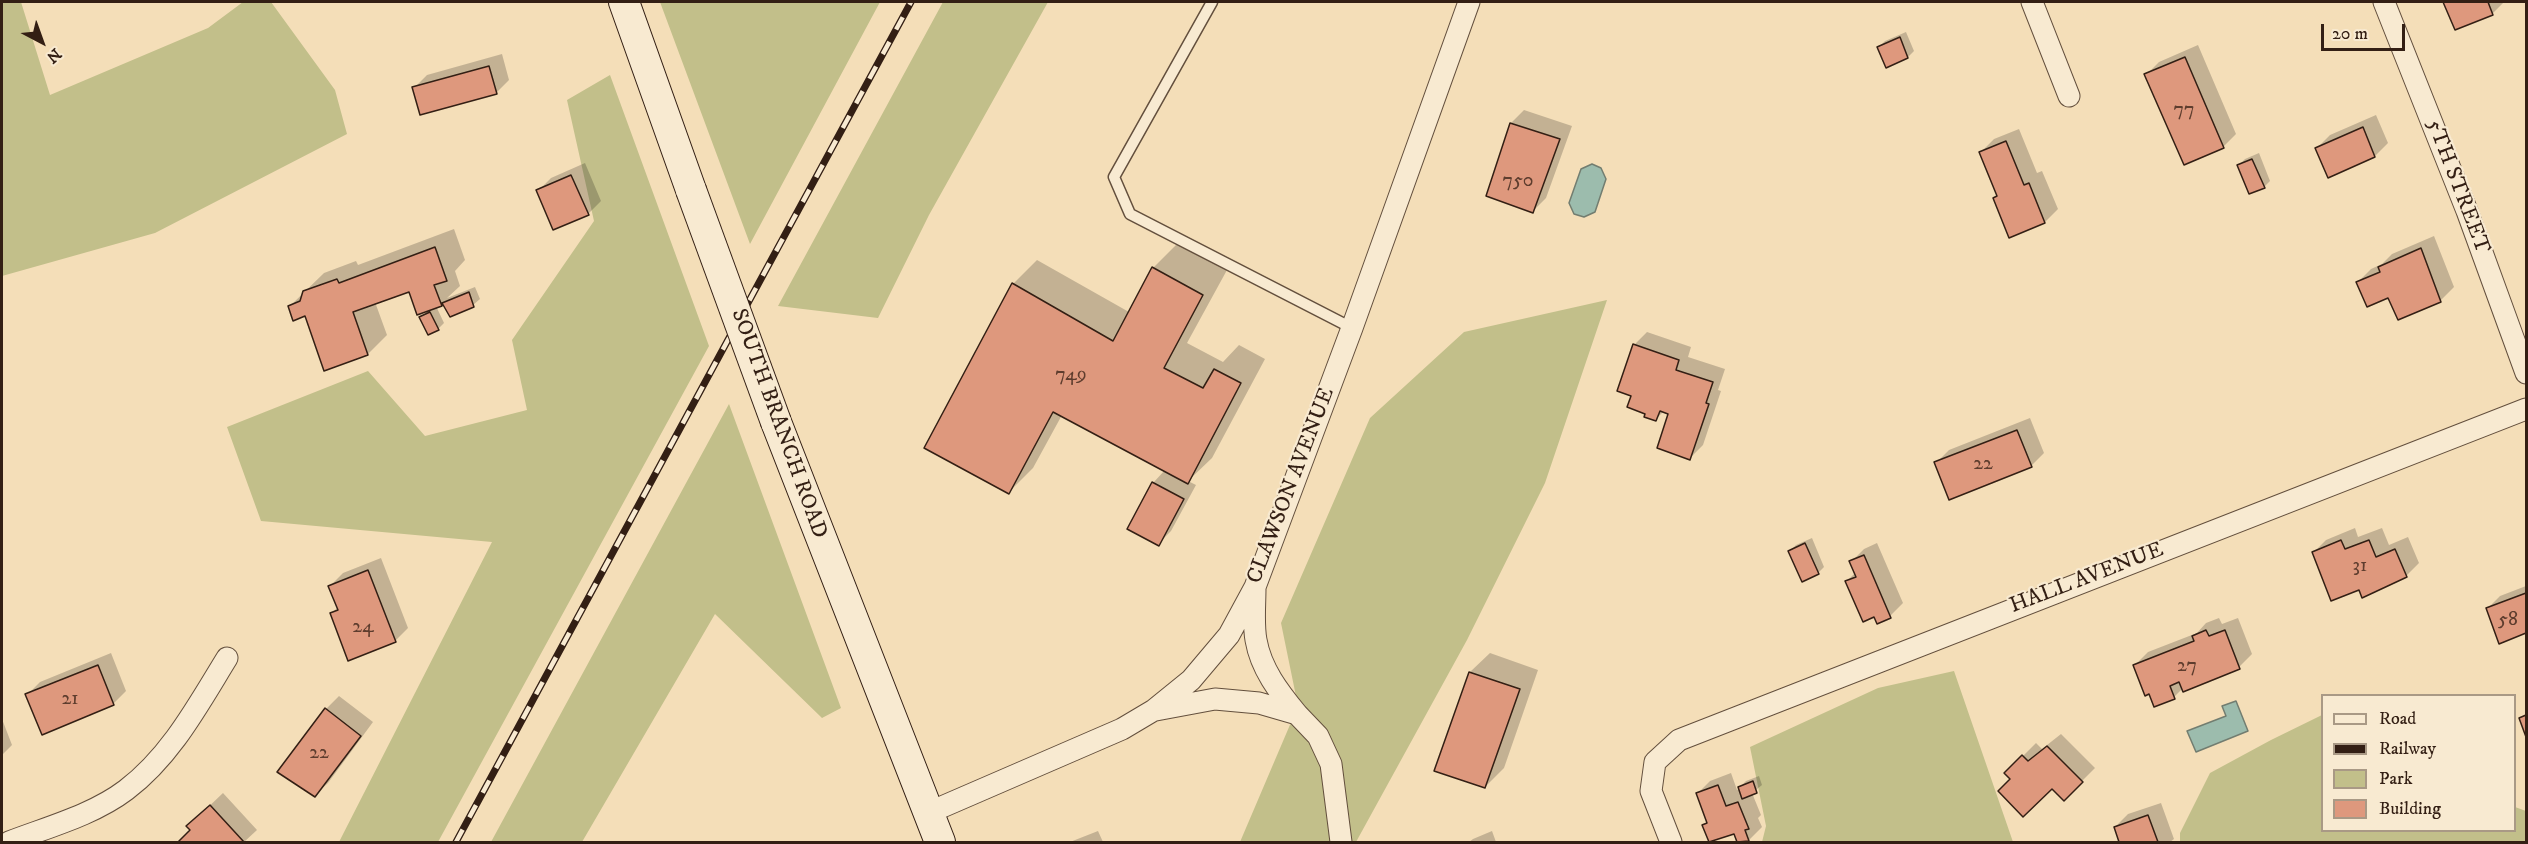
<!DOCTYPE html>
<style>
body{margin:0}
#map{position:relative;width:2528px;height:844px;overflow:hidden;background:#f4deb8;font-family:"IM FELL DW Pica",serif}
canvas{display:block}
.frame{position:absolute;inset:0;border:3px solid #331f14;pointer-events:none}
.legend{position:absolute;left:2321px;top:694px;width:195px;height:138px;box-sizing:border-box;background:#f8ead1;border:2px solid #a99985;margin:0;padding:8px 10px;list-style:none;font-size:18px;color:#331f14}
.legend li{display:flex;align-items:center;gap:12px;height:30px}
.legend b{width:30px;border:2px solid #a99985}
.north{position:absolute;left:12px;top:12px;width:60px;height:60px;-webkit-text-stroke:4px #f8ead1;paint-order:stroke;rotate:139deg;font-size:16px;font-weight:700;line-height:24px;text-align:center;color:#331f14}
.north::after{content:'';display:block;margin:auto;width:21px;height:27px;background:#331f14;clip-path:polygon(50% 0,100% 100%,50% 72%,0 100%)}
.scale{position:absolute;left:2321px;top:24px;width:84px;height:27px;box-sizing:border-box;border:3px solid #331f14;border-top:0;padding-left:8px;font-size:18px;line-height:21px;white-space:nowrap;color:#331f14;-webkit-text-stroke:4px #f8ead1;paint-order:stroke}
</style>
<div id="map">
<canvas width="2528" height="844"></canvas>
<div class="frame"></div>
<ul class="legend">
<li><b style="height:8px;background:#f8ead1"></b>Road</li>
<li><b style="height:8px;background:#331f14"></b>Railway</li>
<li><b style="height:16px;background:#c2bf8a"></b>Park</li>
<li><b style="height:16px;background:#de987d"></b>Building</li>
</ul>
<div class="north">N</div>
<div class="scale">20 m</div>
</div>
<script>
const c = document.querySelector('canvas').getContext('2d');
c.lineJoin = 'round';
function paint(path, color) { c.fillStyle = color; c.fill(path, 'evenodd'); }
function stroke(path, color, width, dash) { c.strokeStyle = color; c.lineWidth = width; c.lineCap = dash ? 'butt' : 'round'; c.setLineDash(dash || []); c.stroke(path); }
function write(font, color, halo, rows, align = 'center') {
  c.font = font + ' "IM FELL DW Pica",serif'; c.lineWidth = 4.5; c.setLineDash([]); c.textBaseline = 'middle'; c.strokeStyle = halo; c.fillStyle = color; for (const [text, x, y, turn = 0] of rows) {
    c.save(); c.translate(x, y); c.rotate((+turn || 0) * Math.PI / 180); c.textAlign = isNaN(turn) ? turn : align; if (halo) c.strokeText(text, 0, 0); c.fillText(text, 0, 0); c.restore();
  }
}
paint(new Path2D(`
 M2,2H21L50,95L208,28L243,2H271L335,90L347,134L155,233L2,276Z
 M660,2H880L750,244Z
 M943,2H1048L929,215L878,318L778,306Z
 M610,75L709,346L438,842H339L492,542L261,521L227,427L368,371L425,436L527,410L512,340L594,221L567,100Z
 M1607,300L1545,483L1467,640L1356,842H1240L1298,706L1281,623L1370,418L1464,332Z
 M729,404L841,708L822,718L715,614L582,842H491Z
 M1954,671L2013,842H1762L1766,826L1750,747L1878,688Z
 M2322,715V830H2514L2515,807L2526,811V842H2180V833L2210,773L2271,740Z`), '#c2bf8a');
const water = new Path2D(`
 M1592,164L1601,168L1606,179L1595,212L1584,217L1574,214L1569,203L1581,169Z
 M2236,701L2248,731L2196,752L2187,731L2226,716L2222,706Z`);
paint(water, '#9cbcad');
stroke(water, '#727d70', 1.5);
paint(new Path2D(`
 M2445,2H2504L2492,14L2456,28Z
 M1906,32L1914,51L1908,57L1879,47L1885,41Z
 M2198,45L2236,134L2223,147L2146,75L2159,62Z
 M502,54L509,80L496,93L414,88L427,75Z
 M1524,110L1572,126L1546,198L1533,211L1496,165L1511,123Z
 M2376,115L2388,143L2375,156L2328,176L2317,148L2330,135Z
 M2019,129L2037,173L2042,171L2058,209L2045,222L1995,198L1998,195L1981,152L1994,139Z
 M2259,153L2270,181L2264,187L2239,165L2245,159Z
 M585,163L601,201L588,214L538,191L551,178Z
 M454,229L465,260L455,271L460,286L447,298L475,287L480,299L473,305L446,309L444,302L436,306L444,323L438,329L421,318L430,308L410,290L375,302L387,335L368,354L325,369L306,314L290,306L324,273L356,261L358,265Z
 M2434,236L2454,287L2441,300L2399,318L2389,296L2358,282L2371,269L2382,264L2392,254Z
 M1177,244L1227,270L1187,343L1223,362L1239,345L1265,359L1212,458L1188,481L1196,485L1171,531L1158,544L1129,528L1153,483L1165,470L1062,415L1033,468L1009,492L1013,284L1037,260L1129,312L1153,268Z
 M1647,332L1691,347L1688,357L1725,369L1718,390L1721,391L1703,445L1690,458L1670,413L1664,411L1656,419L1633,395L1634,345Z
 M2030,418L2044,453L2031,466L1936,463L1949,450Z
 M2355,528L2358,537L2382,528L2389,545L2408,537L2419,563L2406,576L2360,588L2314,552L2326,540Z
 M1812,538L1824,567L1818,573L1790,551L1796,545Z
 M1877,543L1903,603L1890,616L1878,622L1874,615L1846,582L1856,572L1851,562L1864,549Z
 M381,558L408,628L395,641L331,614L338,607L330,586L343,573Z
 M2526,586V632L2500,642L2487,609L2500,596Z
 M2219,618L2222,624L2238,618L2252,654L2239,667L2183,688L2174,697L2150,692L2135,665L2148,652L2197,633L2206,623Z
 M111,653L126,691L113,704L27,695L40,682Z
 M1490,653L1538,670L1504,768L1485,787L1436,770L1470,672Z
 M339,696L373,722L328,783L315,795L326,709Z
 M2,719L12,745L2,755Z
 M2061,734L2095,768L2064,799L2052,787L2006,773L2036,743L2042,749Z
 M1731,773L1737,790L1746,781L1759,776L1762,785L1752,793L1761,815L1758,818L1762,827L1749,840L1742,842H1739L1734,832L1704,825L1708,821L1697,794L1710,781Z
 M223,793L257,830L244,842H180L192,830L201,814Z
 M2161,803L2174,839L2170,842H2121L2115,827L2128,814Z
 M1098,831L1103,842H1070Z
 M1492,831L1496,842H1469L1473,839Z`), '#0003');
const building = new Path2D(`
 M2443,2H2488L2493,15L2455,30Z
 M1900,37L1908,58L1886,68L1877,47Z
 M2185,57L2224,148L2184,165L2144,74Z
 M489,66L497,94L420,115L412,87Z
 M1510,123L1560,139L1533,213L1486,196Z
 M2363,127L2375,157L2328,178L2315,148Z
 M2006,141L2024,185L2029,183L2045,223L2009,238L1993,198L1997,196L1979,152Z
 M2252,159L2265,188L2249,194L2237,165Z
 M571,175L589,215L553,230L536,190Z
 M435,247L447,281L434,285L442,306L417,315L409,292L353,312L368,355L324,371L305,316L293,321L288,306L300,301L303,291L337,279L339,283Z
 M2421,248L2441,302L2398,320L2388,298L2367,307L2356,282L2380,272L2378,267Z
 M1152,267L1203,295L1164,368L1203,388L1214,369L1241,383L1188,484L1053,412L1009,494L924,448L1012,283L1113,341Z
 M469,292L474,307L450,317L442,303Z
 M430,312L439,330L428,335L419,317Z
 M1633,344L1679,360L1676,370L1713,382L1706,403L1709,404L1690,460L1657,448L1668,414L1660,411L1656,421L1644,417L1645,414L1627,407L1631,396L1617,391Z
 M2017,430L2032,467L1949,500L1934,462Z
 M1152,482L1184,499L1159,546L1127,529Z
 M2341,540L2345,549L2369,540L2376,557L2395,549L2407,577L2362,598L2359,590L2331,601L2312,552Z
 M1805,543L1819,574L1802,582L1788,551Z
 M1864,555L1891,618L1877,624L1874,617L1863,622L1845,581L1856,577L1849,561Z
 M368,570L396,642L348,661L330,613L338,610L328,586Z
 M2526,593V633L2499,644L2486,608Z
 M2206,630L2209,636L2225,630L2240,669L2183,692L2179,682L2170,686L2175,699L2154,707L2149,694L2145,696L2133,665L2194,641L2192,636Z
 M98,665L114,705L42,735L25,694Z
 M1469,672L1520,689L1485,788L1434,771Z
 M325,708L361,736L315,797L277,772Z
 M2526,715V737L2519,718Z
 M2047,746L2083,782L2064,801L2052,789L2023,817L1998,791L2010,779L2004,773L2022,755L2028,761Z
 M1753,781L1757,793L1742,799L1738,787Z
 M1718,785L1726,806L1738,802L1749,829L1745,830L1749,841L1737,842L1734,834L1709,842L1702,825L1707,823L1696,793Z
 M210,805L244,842H178L190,830L186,826Z
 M2148,815L2158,842H2119L2114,827Z`);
paint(building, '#de987d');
stroke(building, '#331f14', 1.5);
const lane = new Path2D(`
 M1212,2L1114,177L1130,214L1352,328`);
const street = new Path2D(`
 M2032,2L2069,96
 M2384,2L2467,211L2526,373
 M1255,588C1255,605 1253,624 1256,640C1261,669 1279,692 1297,714
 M1156,710L1215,699L1259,703L1297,714L1318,736L1331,764L1341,842
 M928,813L1122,729L1154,710L1191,680L1229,635L1255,587L1352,328L1469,2
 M9,842C48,827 93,815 126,790C171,756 198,705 227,658
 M1671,842L1651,791L1655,762L1679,740L2526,409`);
const secondary = new Path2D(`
 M624,2L691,190
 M776,422L940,842`);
stroke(lane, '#634f3d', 13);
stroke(street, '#634f3d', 23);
stroke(secondary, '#331f14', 32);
stroke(lane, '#f8ead1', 10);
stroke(street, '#f8ead1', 21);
stroke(secondary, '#f8ead1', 30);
const rail = new Path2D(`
 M456,842L911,2`);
stroke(rail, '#331f14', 7);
stroke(rail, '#f8ead1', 4.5, [14]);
const secondaryBridge = new Path2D(`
 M691,190L776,422`);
stroke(secondaryBridge, '#331f14', 32, []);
stroke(secondaryBridge, '#f8ead1', 30);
write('20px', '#5e3d2e', null, [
 ["77",2184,111],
 ["750",1518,182],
 ["749",1071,376],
 ["22",1983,465],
 ["31",2360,567],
 ["58",2508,621],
 ["24",363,628],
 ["27",2187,667],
 ["21",70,700],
 ["22",319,754]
]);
write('22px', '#331f14', '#f8ead1', [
 ["5TH STREET",2457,187,69],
 ["SOUTH BRANCH ROAD",778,424,70],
 ["CLAWSON AVENUE",1292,486,-69],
 ["HALL AVENUE",2087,579,-21]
]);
</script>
